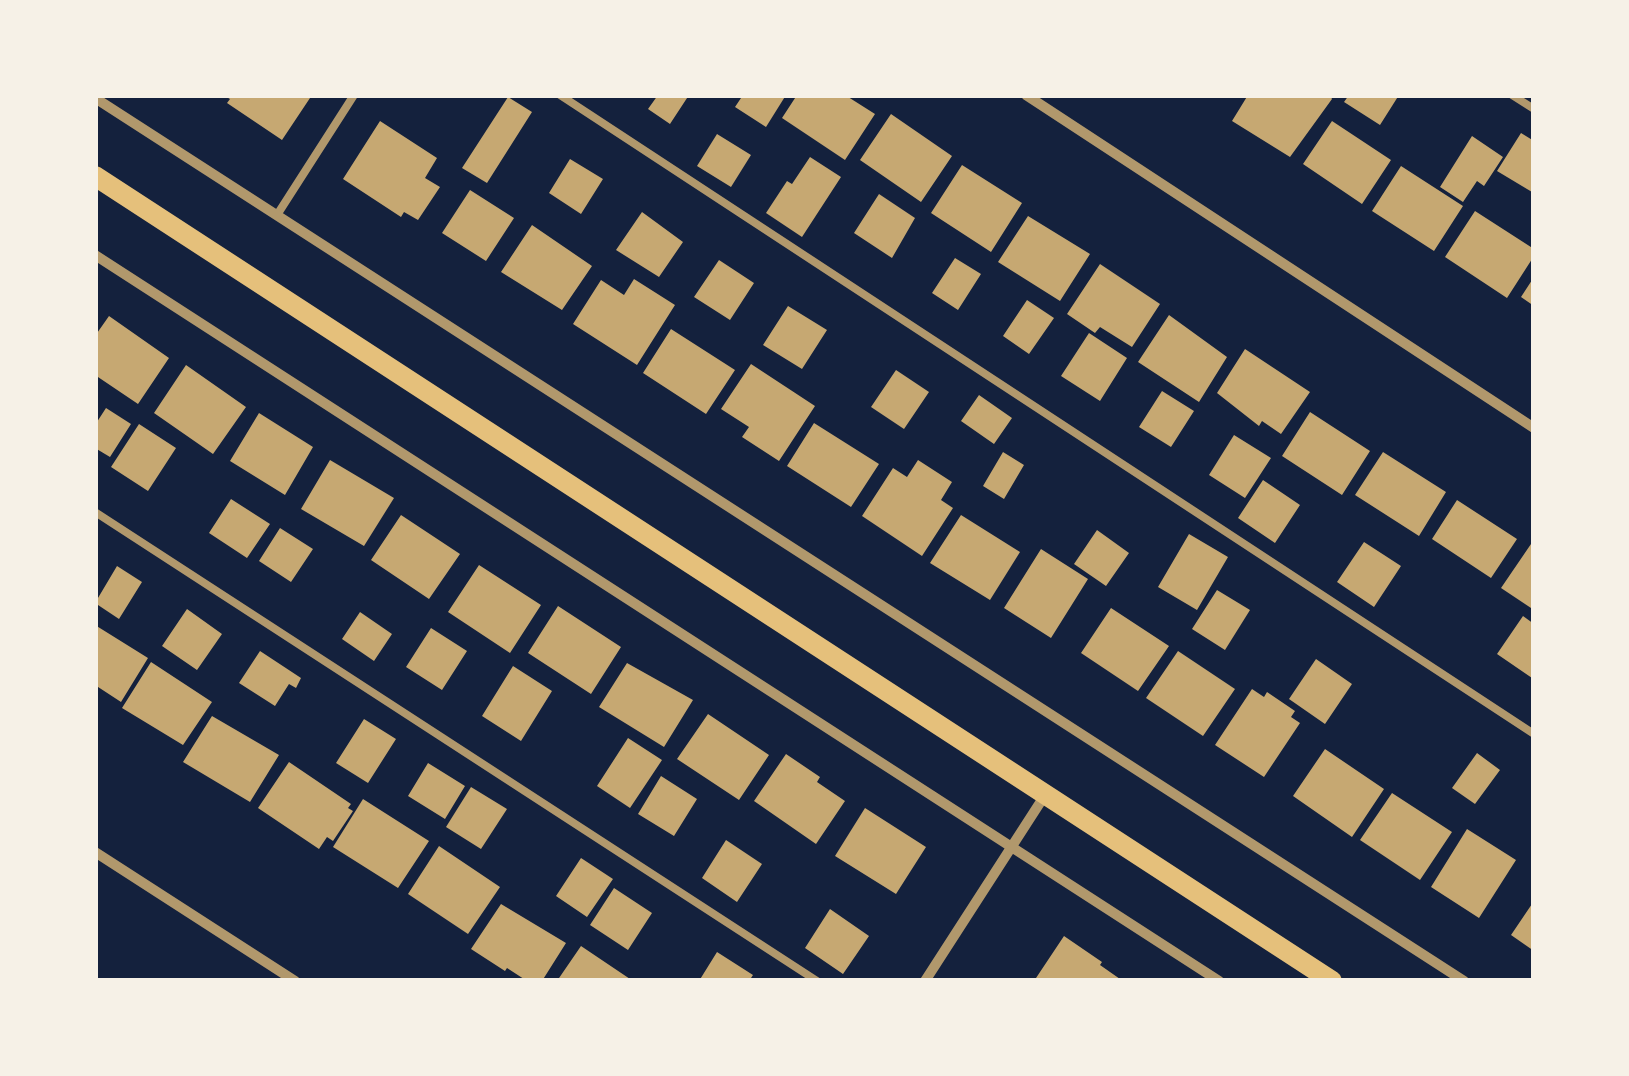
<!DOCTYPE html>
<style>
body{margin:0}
#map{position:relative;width:1629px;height:1076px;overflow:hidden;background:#14213d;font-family:"Exo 2",sans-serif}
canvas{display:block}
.frame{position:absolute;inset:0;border:98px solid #f6f1e7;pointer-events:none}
</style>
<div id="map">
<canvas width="1629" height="1076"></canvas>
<div class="frame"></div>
</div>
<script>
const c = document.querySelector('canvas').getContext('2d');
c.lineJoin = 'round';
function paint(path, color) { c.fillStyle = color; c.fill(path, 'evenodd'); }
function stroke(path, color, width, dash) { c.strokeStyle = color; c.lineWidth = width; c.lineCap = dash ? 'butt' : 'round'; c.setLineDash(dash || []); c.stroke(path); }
paint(new Path2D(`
 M223,95H312L282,140L227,103L230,99Z
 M658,95H689L670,124L648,109Z
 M743,95H786L766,127L735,107Z
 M797,95H845L875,114L845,160L782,118Z
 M1248,95H1330L1332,99L1290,157L1232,121Z
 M1349,95H1399L1380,125L1344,102Z
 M508,97L532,112L487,183L462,168Z
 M891,114L952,156L921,202L860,160Z
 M380,121L437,158L425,178L440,187L418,220L404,212L401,217L343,179Z
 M1332,121L1391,160L1362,204L1303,164Z
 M1521,133L1534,141L1532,192L1497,171Z
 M717,134L751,155L731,187L697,166Z
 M1472,136L1503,157L1484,186L1477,181L1463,202L1440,187Z
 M810,157L841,177L802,237L766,213L787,181L792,184Z
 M570,159L603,179L581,214L549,193Z
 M962,165L1022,203L991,252L931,213Z
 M1401,166L1463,206L1434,251L1372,211Z
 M470,190L514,218L486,261L442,233Z
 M879,194L915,218L892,258L854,233Z
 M1475,211L1534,249V256L1507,298L1445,257Z
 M642,212L683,242L659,277L616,250Z
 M1028,216L1090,254L1060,301L998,262Z
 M532,225L592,266L562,310L501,272Z
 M955,258L981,274L958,310L932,293Z
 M719,260L754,283L730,320L694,297Z
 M1100,264L1160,304L1132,347L1100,327L1095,333L1067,314Z
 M1534,277V306L1521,297Z
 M634,279L675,305L637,365L573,324L601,280L624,295Z
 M1027,300L1054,318L1029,354L1003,336Z
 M788,306L827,330L802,369L763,345Z
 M1169,315L1227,357L1199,402L1138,362Z
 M109,316L169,358L138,404L95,375V336Z
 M671,329L735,370L706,414L643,373Z
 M1089,333L1127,358L1100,401L1061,376Z
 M1245,349L1310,392L1281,434L1262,421L1259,426L1217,393Z
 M751,364L815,406L779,461L742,437L749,427L721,409Z
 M186,365L246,407L213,454L154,413Z
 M896,370L929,392L904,429L871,407Z
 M1162,391L1194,411L1171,447L1139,427Z
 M979,395L1012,418L994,444L961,421Z
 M106,408L131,424L110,457L95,448V425Z
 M1310,412L1370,451L1342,495L1282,456Z
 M259,413L313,447L285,495L230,461Z
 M814,423L879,464L851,507L787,466Z
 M139,424L176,448L148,491L111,467Z
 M1234,435L1271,458L1245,498L1209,475Z
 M1003,452L1024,465L1004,499L983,486Z
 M1383,452L1446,492L1419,536L1355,495Z
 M330,460L394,498L364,546L301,509Z
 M918,460L952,482L941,500L953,508L922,556L862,516L893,468L907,477Z
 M1263,480L1300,505L1275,543L1238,518Z
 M231,499L270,524L247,558L209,533Z
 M1457,500L1517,539L1491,578L1432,539Z
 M401,515L460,554L429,599L371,560Z
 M961,515L1020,552L990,600L930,563Z
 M280,528L313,549L291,582L259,561Z
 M1097,530L1129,553L1106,586L1074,564Z
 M1189,534L1228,557L1197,610L1158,587Z
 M1364,542L1401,566L1374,607L1337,582Z
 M1531,544L1534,546V610L1501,588Z
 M1041,549L1088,579L1051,638L1004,608Z
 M479,565L541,605L510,653L448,612Z
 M117,566L142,582L119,619L95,603Z
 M1217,590L1250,610L1225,650L1192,629Z
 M558,606L621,647L591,694L528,653Z
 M1111,608L1169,646L1138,691L1081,653Z
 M187,609L222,634L197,670L162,646Z
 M360,612L392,634L374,661L342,639Z
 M1523,616L1534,624L1532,678L1497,654Z
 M95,625L148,658L121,702L95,685Z
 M431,628L467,651L442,690L406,667Z
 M260,651L301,678L296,688L289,684L275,706L239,683Z
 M1178,651L1235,689L1203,736L1146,698Z
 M1316,659L1352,684L1325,724L1289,699Z
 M151,662L212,702L183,745L122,708Z
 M627,663L693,700L664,747L599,707Z
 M513,666L552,691L521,741L482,716Z
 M1252,689L1264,697L1267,692L1295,711L1291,717L1300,723L1264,777L1215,745Z
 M708,714L769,755L739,800L677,759Z
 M212,716L279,755L250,802L183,762Z
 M364,719L396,739L368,783L336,763Z
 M628,738L662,760L630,808L597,786Z
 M1325,749L1384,789L1352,837L1293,796Z
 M1477,753L1500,770L1475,804L1452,788Z
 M786,754L820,777L817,782L845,801L816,844L754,801Z
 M289,762L351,804L348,808L353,811L333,841L327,837L319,849L258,808Z
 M428,763L465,786L445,819L408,796Z
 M661,776L697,799L674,836L638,814Z
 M471,787L507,809L481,849L446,827Z
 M1392,793L1452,832L1420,880L1360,840Z
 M363,799L429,841L398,888L333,847Z
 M865,808L926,847L896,894L835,856Z
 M1467,829L1516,860L1479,918L1431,887Z
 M726,840L762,864L737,902L702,878Z
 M439,846L500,887L468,934L408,894Z
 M581,858L613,879L587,917L556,896Z
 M614,888L652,913L628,950L590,925Z
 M1534,901V951L1511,935Z
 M501,904L566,943L542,981H527L507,968L505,971L471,949Z
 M830,909L869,936L843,974L805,948Z
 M1064,936L1102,962L1100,965L1120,979L1118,981H1034Z
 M581,946L633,981H557Z
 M717,952L753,975L749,981H699Z`), '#c6a872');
stroke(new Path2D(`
 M560,95L1534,734
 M1512,95L1534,109
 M277,215L354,95
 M95,512L817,981`), '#b1986c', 8);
stroke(new Path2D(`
 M1026,95L1534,428
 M95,98L1464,981
 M95,255L1219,981
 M95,852L295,981
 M925,981L1045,795`), '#b1986c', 10);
stroke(new Path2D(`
 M95,176L1332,981`), '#e5c07b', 20);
</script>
